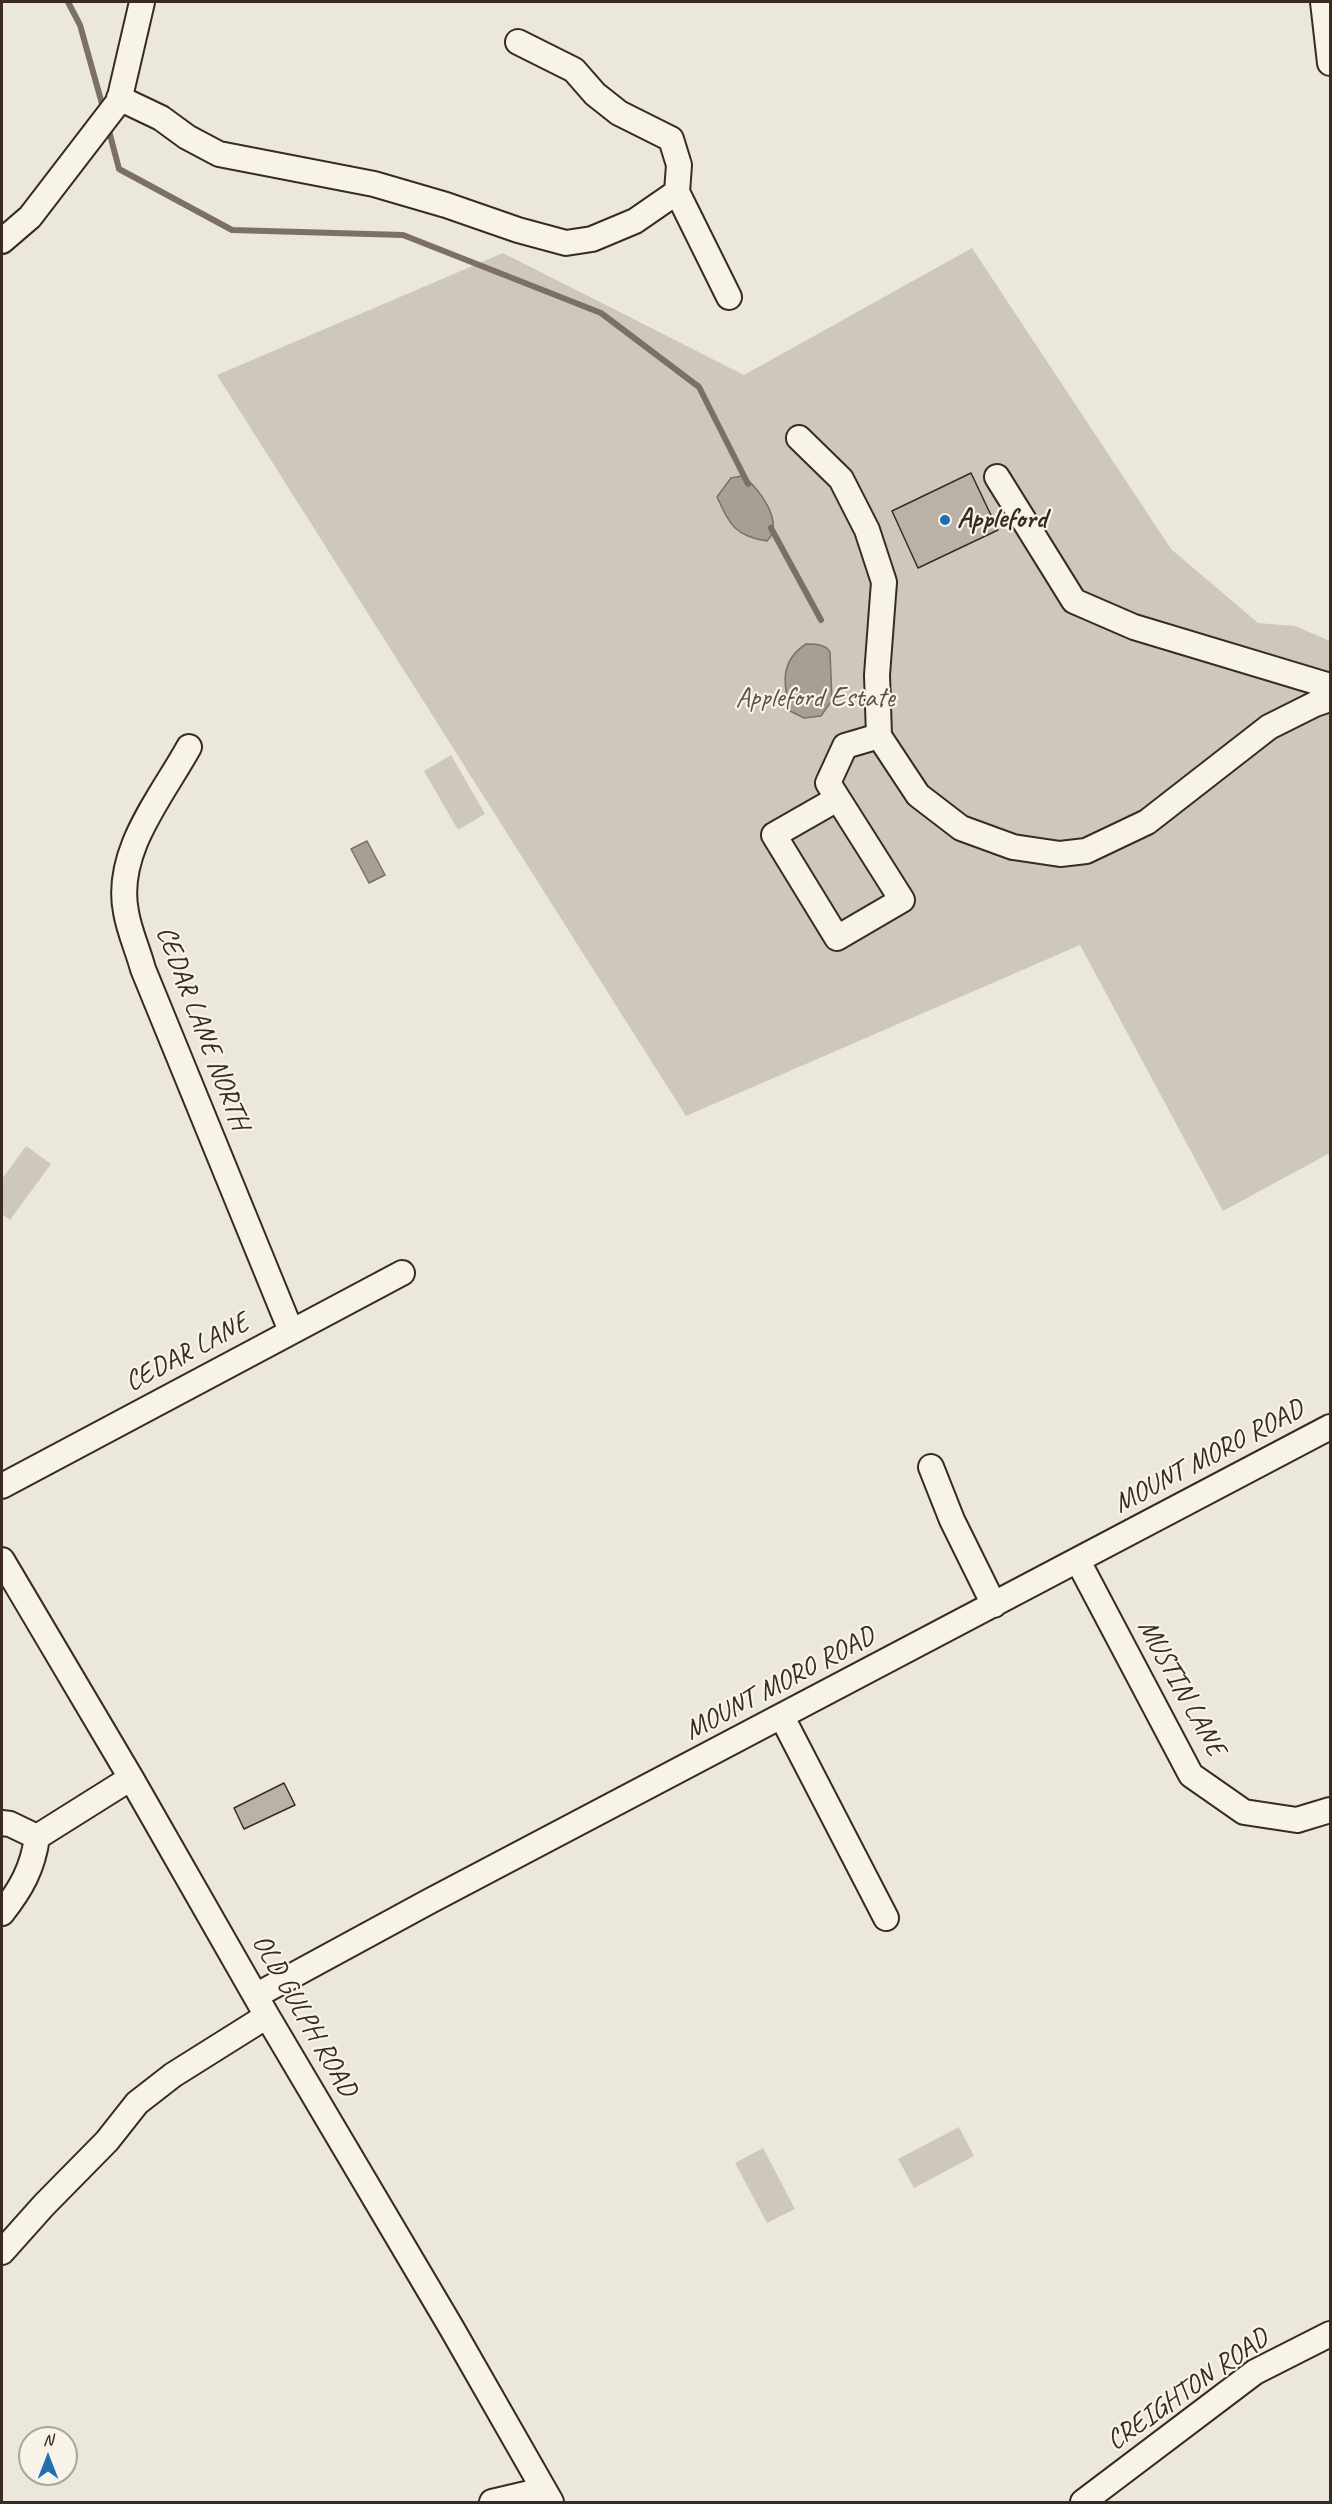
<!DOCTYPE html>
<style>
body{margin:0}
#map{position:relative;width:1332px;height:2504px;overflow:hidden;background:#ece7dc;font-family:Caveat,sans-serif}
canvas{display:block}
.frame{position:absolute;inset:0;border:3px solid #3b2a1e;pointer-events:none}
.north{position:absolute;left:18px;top:2426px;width:60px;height:60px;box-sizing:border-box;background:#f7f3e8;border:2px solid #aca397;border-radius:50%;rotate:0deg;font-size:16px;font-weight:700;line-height:24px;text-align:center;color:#3b2a1e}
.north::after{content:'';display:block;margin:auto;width:21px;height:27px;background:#1f6fb2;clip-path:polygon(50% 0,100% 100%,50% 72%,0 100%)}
</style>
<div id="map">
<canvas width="1332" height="2504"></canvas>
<div class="frame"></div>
<div class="north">N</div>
</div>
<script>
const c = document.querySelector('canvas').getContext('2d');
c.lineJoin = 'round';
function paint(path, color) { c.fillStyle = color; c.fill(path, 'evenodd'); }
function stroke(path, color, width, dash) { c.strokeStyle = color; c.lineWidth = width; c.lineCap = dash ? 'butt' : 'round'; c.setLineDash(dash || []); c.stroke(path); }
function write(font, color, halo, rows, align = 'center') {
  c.font = font + ' Caveat,sans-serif'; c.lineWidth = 4.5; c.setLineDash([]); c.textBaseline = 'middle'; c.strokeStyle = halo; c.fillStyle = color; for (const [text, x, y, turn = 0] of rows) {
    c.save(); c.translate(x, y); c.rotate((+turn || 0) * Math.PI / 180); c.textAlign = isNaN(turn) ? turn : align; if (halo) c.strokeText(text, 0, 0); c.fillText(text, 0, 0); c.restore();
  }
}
paint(new Path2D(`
 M972,248L1171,549L1258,623L1295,626L1330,641V1153L1223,1211L1080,945L686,1116L217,375L503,253L744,375Z
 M451,755L485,814L458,830L424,771Z
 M26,1146L51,1164L10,1220L2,1214V1179Z
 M959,2127L974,2156L914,2188L898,2159Z
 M763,2148L795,2209L767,2223L735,2163Z`), '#cec8bc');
const water = new Path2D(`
 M742,476C759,487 785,523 767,541C735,536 730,525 717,497L731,478Z
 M806,644C814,644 826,644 830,652L832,700L821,716L804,718L790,711C783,683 780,661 806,644Z
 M367,841L385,875L369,883L351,849Z`);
paint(water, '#a89f93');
stroke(water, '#7c7064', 1.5);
stroke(new Path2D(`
 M68,2L80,25L104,111
 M108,127L119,169L232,230L403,235L601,313L699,387L748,484
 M771,528L821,620`), '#7c7064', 6);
const building = new Path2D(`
 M971,473L998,530L918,568L892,511Z
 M284,1783L295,1805L244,1829L234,1808Z`);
paint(building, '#bab2a7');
stroke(building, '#3b2a1e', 1.5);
const minor = new Path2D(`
 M1323,2L1330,63
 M119,98L161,118L187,137L219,154L374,184L446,205L518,230L566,243L592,239L635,221L677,192L679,165L671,139L619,113L595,94L574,70L518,42
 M677,192L729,297
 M2,241L30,217L119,101L142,2
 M799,438L841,479L867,530L884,582L877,675L879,736L918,795L961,828L1013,847L1060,854L1086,851L1147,822L1269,727L1315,704L1330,699
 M997,477L1074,601L1134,627L1330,686
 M189,747C162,796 114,852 126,912C129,931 138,950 143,969L291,1331
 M837,799L774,835L837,938L902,900L828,783L845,746L879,736
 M931,1467L952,1520L994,1605
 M2,1486L402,1273
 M2,1560L131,1778L267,2016L451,2327L551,2502
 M1078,1561L1191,1775L1244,1812L1297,1820L1330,1810
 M782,1717L886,1918
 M2,1823L10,1824L37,1837
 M37,1837L131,1778
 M2,1913C21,1889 33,1868 37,1837
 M257,1995L430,1901L1330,1427
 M2,2252L44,2205L107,2141L137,2103L173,2075L267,2016
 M492,2502L543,2490
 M1083,2502L1255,2372L1330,2334`);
stroke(minor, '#3b2a1e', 28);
stroke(minor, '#f7f3e8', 24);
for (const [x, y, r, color] of [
 [945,520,6,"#1f6fb2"]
]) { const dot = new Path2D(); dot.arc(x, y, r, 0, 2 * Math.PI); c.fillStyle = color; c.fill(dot); stroke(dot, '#f7f3e8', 2); }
write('bold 28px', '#3b2a1e', '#f7f3e8', [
 ["Appleford",957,520]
], 'left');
write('28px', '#605246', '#f7f3e8', [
 ["Appleford Estate",815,699]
]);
write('28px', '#3b2a1e', '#f7f3e8', [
 ["CEDAR LANE NORTH",202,1028,69],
 ["CEDAR LANE",187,1353,-28],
 ["MOUNT MORO ROAD",1209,1457,-28],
 ["MOUNT MORO ROAD",780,1684,-28],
 ["MUSTIN LANE",1181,1688,61],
 ["OLD GULPH ROAD",304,2016,60],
 ["CREIGHTON ROAD",1188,2390,-35]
]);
</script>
